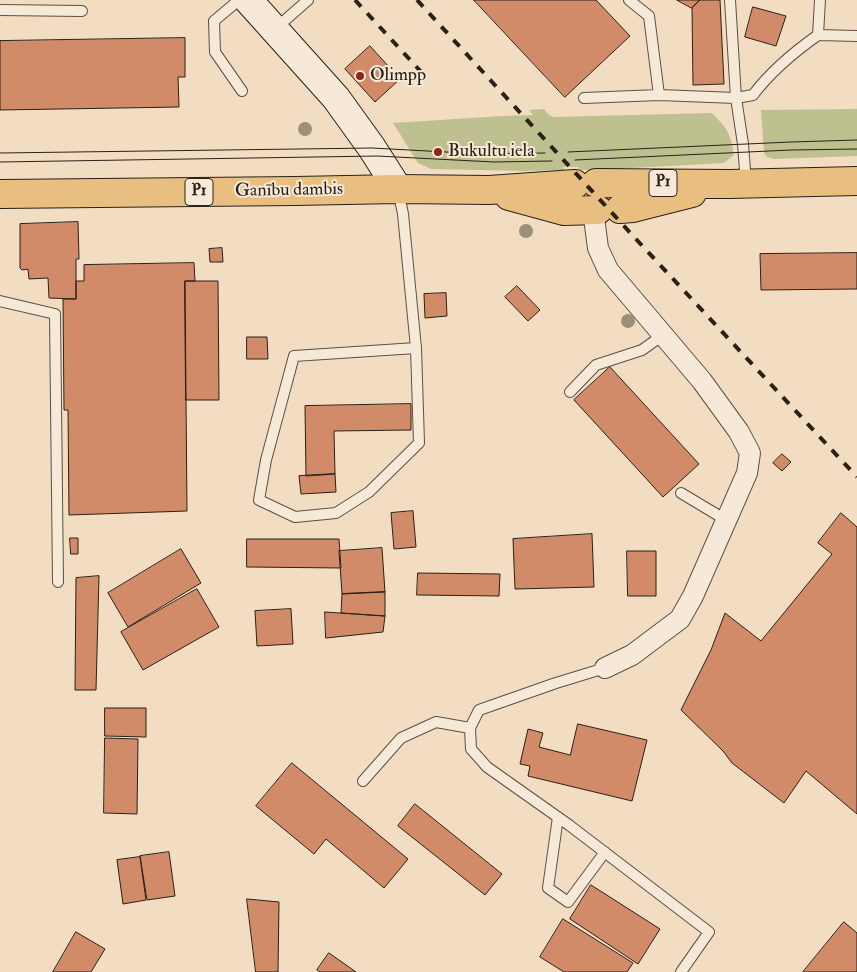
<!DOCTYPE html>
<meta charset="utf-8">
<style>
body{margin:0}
canvas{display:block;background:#f2ddc2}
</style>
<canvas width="857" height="972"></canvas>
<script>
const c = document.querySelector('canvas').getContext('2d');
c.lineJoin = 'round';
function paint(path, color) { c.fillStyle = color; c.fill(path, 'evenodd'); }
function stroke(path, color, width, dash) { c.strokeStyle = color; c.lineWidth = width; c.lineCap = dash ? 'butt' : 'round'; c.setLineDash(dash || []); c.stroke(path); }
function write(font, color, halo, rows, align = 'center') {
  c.font = font + ' "IM FELL Double Pica",serif'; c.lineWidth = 4; c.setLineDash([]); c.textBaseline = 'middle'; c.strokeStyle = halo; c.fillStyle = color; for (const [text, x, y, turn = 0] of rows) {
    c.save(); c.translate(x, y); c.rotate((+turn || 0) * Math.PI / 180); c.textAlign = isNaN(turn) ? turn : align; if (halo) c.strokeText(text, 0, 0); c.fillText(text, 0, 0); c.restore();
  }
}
paint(new Path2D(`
 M544,109L549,115L554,117L712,113C727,128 731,134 734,155L724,163L596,170H580L578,167H563L565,170L523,171L431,169L418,163L393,123L503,116L533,115L529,110Z
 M857,109V156L774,159L767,157L764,153L761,110Z`), '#bec090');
const building = new Path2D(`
 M474,0H596L630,36L565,97Z
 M677,0H700L692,8Z
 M700,0H720L724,84L693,85L692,8Z
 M753,7L786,16L776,46L745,37Z
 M185,38V77H178L179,107L0,110V41Z
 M370,46L400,79L375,102L345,69Z
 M78,222L79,259H76V299L49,298L48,278L29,279L28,269L22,270L20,268V224Z
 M222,248L223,262H210L209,249Z
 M857,253V289L761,290L760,254Z
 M194,263L195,281H185L187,511L69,515L68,410H64L63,299H76V281H84V265Z
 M185,281H218L219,400H186Z
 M517,286L540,310L528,321L505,297Z
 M446,293L447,316L425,318L424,294Z
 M247,337H267L268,359H247Z
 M610,367L699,464L663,497L574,400Z
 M411,404V430L334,431L335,474L306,476L305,406Z
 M782,454L791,462L782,471L773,463Z
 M335,474L336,492L301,494L299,476Z
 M413,511L416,547L394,549L391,513Z
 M841,513L857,527V814L806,771L784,803L732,763L723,751L681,710L711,650L725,613L761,641L832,554L818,543Z
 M592,534L594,587L515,589L513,539Z
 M70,538H78V554H71Z
 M247,539H339L341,568L247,567Z
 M382,548L385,592L342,594L339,551Z
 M181,549L201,583L128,627L108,593Z
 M627,551H656V596H628Z
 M418,573L500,574L499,596L417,595Z
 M99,576L96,690H75L76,578Z
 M197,589L219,627L143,670L121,632Z
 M385,592V616L341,613L342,594Z
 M291,609L293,644L257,646L255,611Z
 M325,612L385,616L383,632L326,638Z
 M105,708H146V737L105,736Z
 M578,724L647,740L632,801L528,776L530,766L520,764L528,729L543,733L539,747L570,755Z
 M105,738L138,739L137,814L104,813Z
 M292,763L408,859L384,888L326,839L314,854L256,806Z
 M415,804L502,874L485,895L398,826Z
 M169,852L175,896L147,900L140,856Z
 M140,857L146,900L123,904L117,860Z
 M591,885L660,929L638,964L570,919Z
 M247,899L279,902L278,972H256Z
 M563,919L633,963L627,972H564L540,957Z
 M844,922L857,933V972H803Z
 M76,932L105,949L91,972H53Z
 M329,953L356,972H320L317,970Z`);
paint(building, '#d28b69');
stroke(building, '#292117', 1);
const lane = new Path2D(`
 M239,0L214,21L215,52L242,91
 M629,0L649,16L659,95
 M730,0L736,98L743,144L746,183
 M0,10L82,11
 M275,29L308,0
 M818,35L857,36
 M584,98L659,95L736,98L753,95C771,71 794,52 818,35L820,0
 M398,190L403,214L416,348L294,356L266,460L259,500L295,517L336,513L369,492L419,443L416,348
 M0,301L55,314L58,582
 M570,392L596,365L642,350L663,335
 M681,493L726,520
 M605,668L556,683L479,710L470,728L471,749L487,767L569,825L709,932L681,972
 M363,781L401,738L436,722L470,728
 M558,817L548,888L568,902L605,852`);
const street = new Path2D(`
 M593,210L598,248L608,270L702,381L739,432L750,453L747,473L693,596L680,619L632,655L605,668`);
const secondary = new Path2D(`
 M248,0L336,98L372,148L398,189`);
const primary = new Path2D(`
 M596,183L729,184L857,181
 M0,194L295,191L398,189L489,190L575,184
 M509,196L564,211L598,210
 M620,209L633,208L692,193`);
stroke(lane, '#5b5042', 12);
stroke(street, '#5b5042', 22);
stroke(secondary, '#292117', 30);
stroke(primary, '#292117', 30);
stroke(lane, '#f7e9d7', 10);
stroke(street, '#f7e9d7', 20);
stroke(secondary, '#f7e9d7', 28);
stroke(primary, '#e9be81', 28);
stroke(new Path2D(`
 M568,152L791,142L857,140
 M0,153L372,148L483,154L545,153
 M575,160L791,150L857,149
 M0,162L377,156L494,162L552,161`), '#292117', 1);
stroke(new Path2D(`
 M355,0L424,75
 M417,0L635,238L857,477`), '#292117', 4, [9, 9]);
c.fillStyle = '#9c9078';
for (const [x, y] of [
 [305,129],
 [526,231],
 [628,321]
]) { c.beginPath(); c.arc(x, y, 7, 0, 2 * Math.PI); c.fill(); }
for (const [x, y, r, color] of [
 [360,76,5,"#8f2418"],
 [438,152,5,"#8f2418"]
]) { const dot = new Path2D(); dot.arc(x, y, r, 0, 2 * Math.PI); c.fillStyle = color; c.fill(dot); stroke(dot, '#f7e9d7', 2); }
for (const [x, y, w] of [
 [663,183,28],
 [199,192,28]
]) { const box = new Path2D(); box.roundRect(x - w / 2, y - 13.5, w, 27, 4); c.fillStyle = '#f7e9d7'; c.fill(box); stroke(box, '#292117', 1); }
write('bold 16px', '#292117', null, [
 ["P1",663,183],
 ["P1",199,192]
]);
write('18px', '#292117', '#f7e9d7', [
 ["Olimpp",370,76],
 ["Bukultu iela",448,152]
], 'left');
write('18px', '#292117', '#f7e9d7', [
 ["Ganību dambis",289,191,-1]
]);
</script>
